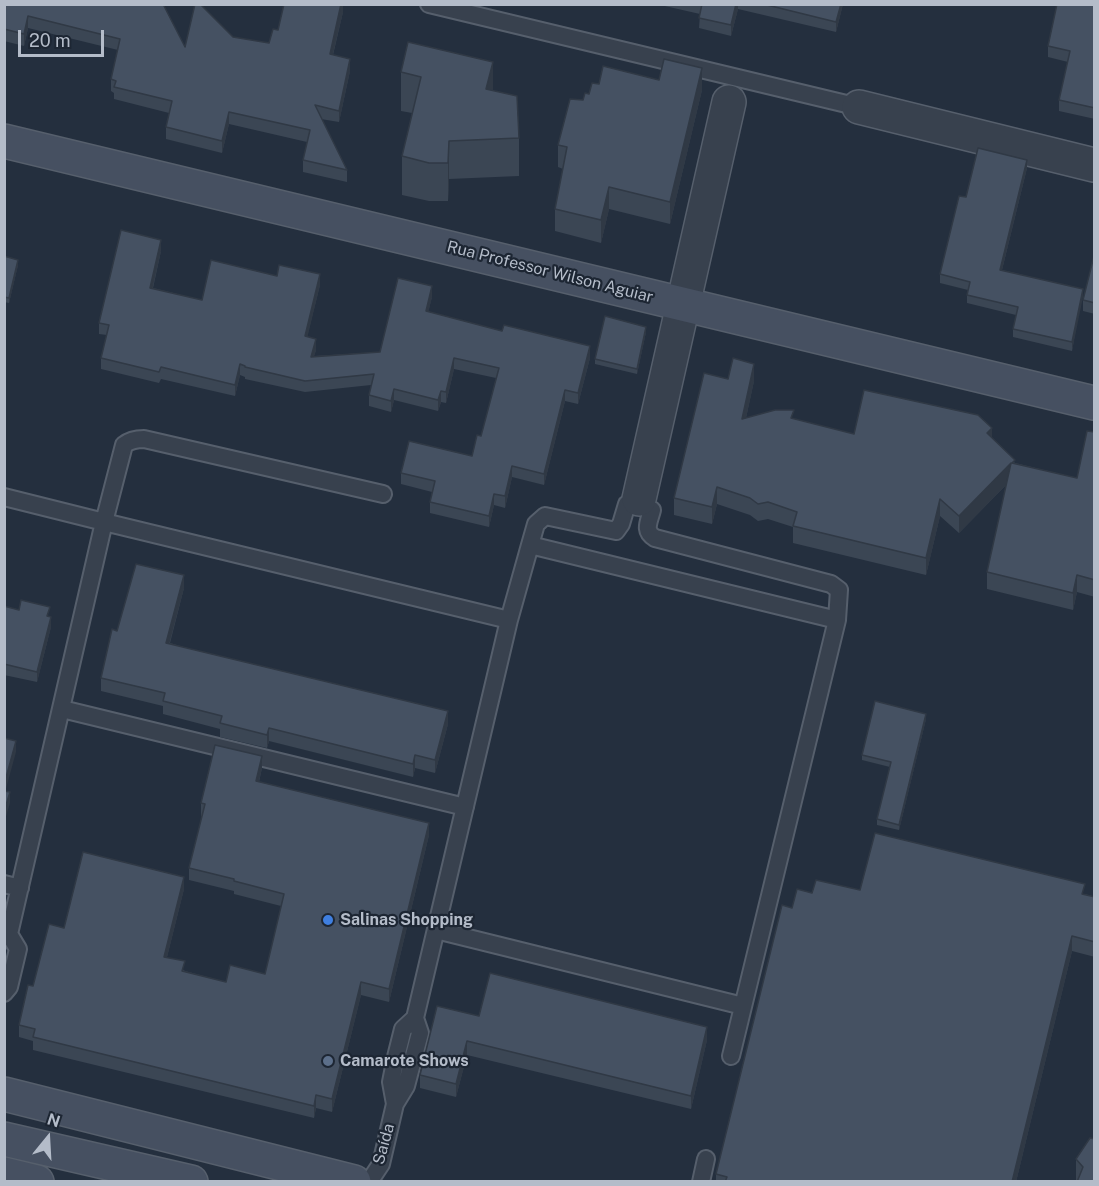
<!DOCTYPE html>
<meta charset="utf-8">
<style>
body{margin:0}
#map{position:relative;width:1099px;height:1186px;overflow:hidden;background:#242f3e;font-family:"Public Sans",sans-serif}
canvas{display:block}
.frame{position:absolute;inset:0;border:6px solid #b4bcc9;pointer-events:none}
.north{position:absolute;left:18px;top:1108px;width:60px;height:60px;-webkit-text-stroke:4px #1d2633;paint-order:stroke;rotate:18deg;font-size:16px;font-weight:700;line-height:24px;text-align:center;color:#b4bcc9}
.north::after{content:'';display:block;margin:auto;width:21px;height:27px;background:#b4bcc9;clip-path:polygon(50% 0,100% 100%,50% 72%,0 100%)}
.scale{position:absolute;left:18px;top:30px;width:86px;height:27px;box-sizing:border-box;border:3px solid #b4bcc9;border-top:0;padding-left:8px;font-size:18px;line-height:21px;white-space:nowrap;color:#b4bcc9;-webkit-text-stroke:4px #1d2633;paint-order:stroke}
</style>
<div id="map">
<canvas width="1099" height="1186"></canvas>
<div class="frame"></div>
<div class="north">N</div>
<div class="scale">20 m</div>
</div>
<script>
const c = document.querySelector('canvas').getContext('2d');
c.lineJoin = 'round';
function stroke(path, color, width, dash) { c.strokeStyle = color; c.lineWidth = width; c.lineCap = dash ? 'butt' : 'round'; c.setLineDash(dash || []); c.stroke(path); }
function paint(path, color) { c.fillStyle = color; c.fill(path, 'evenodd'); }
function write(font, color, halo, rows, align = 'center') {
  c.font = font + ' "Public Sans",sans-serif'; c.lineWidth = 4.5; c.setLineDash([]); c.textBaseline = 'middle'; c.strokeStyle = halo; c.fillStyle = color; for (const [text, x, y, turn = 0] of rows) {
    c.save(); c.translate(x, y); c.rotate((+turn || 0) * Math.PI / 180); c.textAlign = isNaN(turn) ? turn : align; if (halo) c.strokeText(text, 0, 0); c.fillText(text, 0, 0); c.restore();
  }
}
const lane = new Path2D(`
 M429,4L859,107
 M4,497L104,522L124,445C130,440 136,439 144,439L383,494
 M652,510C649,522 643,531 655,538L831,584L839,590L837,620L731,1056
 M530,545L536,524L545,516L616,531L621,524L627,504
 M62,709L465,807
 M4,884L20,888
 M436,930L743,1006
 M4,993L9,987L18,949L9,934L104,522L509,620
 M395,1104L391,1082L396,1057L403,1029L415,1018
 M369,1182L381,1164L395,1104L406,1086L420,1033L415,1018L509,620L530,545L837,620
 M701,1182L706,1159`);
const street = new Path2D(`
 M859,107L1094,165
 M639,499L729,102`);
const secondary = new Path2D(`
 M4,141L1094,403
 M4,1094L354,1182
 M4,1139L191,1182
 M4,1174L37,1182`);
stroke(lane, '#565f6c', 20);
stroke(street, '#565f6c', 36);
stroke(secondary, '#565f6c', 36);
stroke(lane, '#38414e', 16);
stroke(street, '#38414e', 33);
stroke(secondary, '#465061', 33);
paint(new Path2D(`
 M4,4L185,47L233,37L269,43L278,30L343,4V12L333,55L350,71L339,122L321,119L347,170V182L303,172V160L307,142L229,124L222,153L166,139V127L169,113L114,99V93L111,91V79L118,50L28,28L24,46L4,41Z
 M656,4H843L836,32L738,9L731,36L699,28L700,14Z
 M1095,4V119L1059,111V100L1068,62L1048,57V46Z
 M401,72L493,91L519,138V176L449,179L448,201H429L402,195V156L412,113L401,111Z
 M599,84L702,90L670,224L609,209L601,243L555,231V209L563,169L558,167V145L583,100Z
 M1027,168L1002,270L1083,289L1072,351L1013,337V329L1016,315L967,303V295L968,290L940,283V274L966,197Z
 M161,251L153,288L202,300L277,276L320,285L307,337L316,350L314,356L380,352L432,297L428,312L590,358L578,404L565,401L544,485L512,477L505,508L494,505L489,527L430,513V502L432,492L401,484V473L472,456L481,436L496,378L454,369L446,403L441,402L438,411L394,400L391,412L369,406V395L371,385L305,392L245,379V377L240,375L235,396L161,379L159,383L101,369V358L107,335L99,334V323Z
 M1095,252V314L1083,311V300Z
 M4,256L18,265L9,303L4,302Z
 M646,332L637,374L595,364V359Z
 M728,379L754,381L746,418L794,419L854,434L992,439L1015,463L1077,478L1095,432V597L1077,592L1073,610L987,589V572L1006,485L959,533L940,516L926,575L793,543V527L768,519L758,521L750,515L717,504L712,524L674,515V498Z
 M184,588L170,643L448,724L435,773L415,768L413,777L269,741L267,748L220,737V729L163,714V706L101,691V678L117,631Z
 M4,606L50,617L51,627L37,682L4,675Z
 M926,719L899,830L877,825V819L890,767L862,760V755Z
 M262,768L259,782L429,835L389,1002L361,995L332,1112L316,1108L314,1118L33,1050V1041L19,1037V1025L33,986L64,928L184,889L167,957L185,971L226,982L265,974L281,906L234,894V891L189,880V868L202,816H201V803Z
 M860,890L1085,894L1095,897V957L1072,951L1016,1182H716V1174L792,908L812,893Z
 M479,1016L707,1040L691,1109L467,1055L456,1097L420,1088V1075Z
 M1076,1159L1095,1182H1076Z`), '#3b4654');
paint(new Path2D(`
 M341,4H343V12L330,66V54Z
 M736,4H738V9L731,36V25Z
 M841,4H843L836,32V22Z
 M28,16V28L24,46V34Z
 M350,59V71L339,122V111Z
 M493,62V100L486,89Z
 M702,68V90L670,224V202Z
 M229,112V124L222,153V141Z
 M449,141V179L448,201V163Z
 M1027,160V168L1000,278V270Z
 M609,187V209L601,243V220Z
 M161,240V251L150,299V288Z
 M18,260V265L9,303V298Z
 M320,274V285L305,347V336Z
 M432,286V297L426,322V311Z
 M1083,289V297L1072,351V342Z
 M646,327V332L637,374V369Z
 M316,339V350L311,368V357Z
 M590,346V358L578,404V393Z
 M454,358V369L446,403V392Z
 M240,364V375L235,396V385Z
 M754,364V381L742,436V419Z
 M394,389V400L391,412V401Z
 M565,390V401L544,485V474Z
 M441,391V402L438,411V400Z
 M992,428V445L987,433Z
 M1011,463V480L959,533V516Z
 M512,466V477L505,508V496Z
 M717,487V504L712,524V507Z
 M494,494V505L489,527V516Z
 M940,499V516L926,575V558Z
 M184,575V588L166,656V643Z
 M1077,575V592L1073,610V593Z
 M51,617V627L37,682V672Z
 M448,711V724L435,773V760Z
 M926,714V719L899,830V825Z
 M269,728V741L267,748V735Z
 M16,741V752L4,796V785Z
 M415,755V768L413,777V764Z
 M262,756V768L256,793V781Z
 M10,792V803L4,823V812Z
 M429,823V835L389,1002V989Z
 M184,877V889L164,969V957Z
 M1072,936V951L1016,1182H1012Z
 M361,982V995L332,1112V1099Z
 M707,1027V1040L691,1109V1096Z
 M467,1041V1055L456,1097V1084Z
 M316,1095V1108L314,1118V1106Z`), '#303945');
const building = new Path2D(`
 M4,4H163L185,47L195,4H200L233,37L269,43L273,29L278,30L284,4H341L330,54L350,59L339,111L315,105L347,170L303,160L310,130L229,112L222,141L166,127L172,101L114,87L116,81L111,79L120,39L28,16L24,34L4,29Z
 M702,4H736L731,25L699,18Z
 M763,4H841L836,22Z
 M1057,4H1095V108L1059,100L1070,51L1048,46Z
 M408,42L493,62L486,89L517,96L519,138L449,141L448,163H429L402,156L421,77L401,72Z
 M664,59L702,68L670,202L609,187L601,220L555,209L567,147L558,145L570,99L583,100L585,93L589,94L592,83L599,84L603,66L659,80Z
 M978,148L1027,160L1000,270L1083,289L1072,342L1013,329L1018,307L967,295L970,282L940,274L959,196L966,197Z
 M121,230L161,240L150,288L202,300L211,260L277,276L279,265L320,274L305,336L316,339L311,357L380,352L398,278L432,286L426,311L502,331L504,325L590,346L578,393L565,390L544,474L512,466L505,496L494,494L489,516L430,502L435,481L401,473L409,441L472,456L477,435L481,436L499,368L454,358L446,392L441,391L438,400L394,389L391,401L369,395L374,374L305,381L245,367V366L240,364L235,385L161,367L159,372L101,358L109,325L99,323Z
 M1095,252V303L1083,300Z
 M4,256L18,260L9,298L4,297Z
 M605,316L646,327L637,369L595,359Z
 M733,358L754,364L742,419L775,410H794L791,418L854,434L864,390L978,415L992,428L987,433L1015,460L1012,463L1077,478L1087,431L1095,432V580L1077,575L1073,593L987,572L1011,463L959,516L940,499L926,558L793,526L797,512L768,502L758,504L750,498L717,487L712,507L674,498L704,373L728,379Z
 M136,564L184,575L166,643L448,711L435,760L415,755L413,764L269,728L267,735L220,723L222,716L163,701L165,693L101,678L112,629L117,631Z
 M21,600L50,607L47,616L51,617L37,672L4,664V606L19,610Z
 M875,701L926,714L899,825L877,819L891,762L862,755Z
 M4,738L16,741L4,785Z
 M215,745L262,756L256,781L429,823L389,989L361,982L332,1099L316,1095L314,1106L33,1037L35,1029L19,1025L28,985L33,986L49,924L64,928L83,852L184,877L164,957L185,961L182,971L226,982L230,965L265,974L284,894L234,881V879L189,868L205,804L201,803Z
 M4,791L10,792L4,812Z
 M875,833L1085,884L1082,894L1095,897V942L1072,936L1012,1182H725L727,1177L716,1174L782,905L792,908L797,889L812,893L816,880L860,890Z
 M490,973L707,1027L691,1096L467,1041L456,1084L420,1075L437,1006L479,1016Z
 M1090,1138L1095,1139V1182H1077L1083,1167L1076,1159Z`);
paint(building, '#455162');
stroke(building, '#303945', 1.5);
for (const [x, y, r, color] of [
 [328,920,6,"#3f7fe0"],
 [328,1061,6,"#5c6f8a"]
]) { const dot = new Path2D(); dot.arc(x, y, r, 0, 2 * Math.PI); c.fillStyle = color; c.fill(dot); stroke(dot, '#1d2633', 2); }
write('16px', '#b4bcc9', '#1d2633', [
 ["Rua Professor Wilson Aguiar",550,272,14],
 ["Saída",384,1144,-75]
]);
write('bold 16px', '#b4bcc9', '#1d2633', [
 ["Salinas Shopping",340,920],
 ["Camarote Shows",340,1061]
], 'left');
</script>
